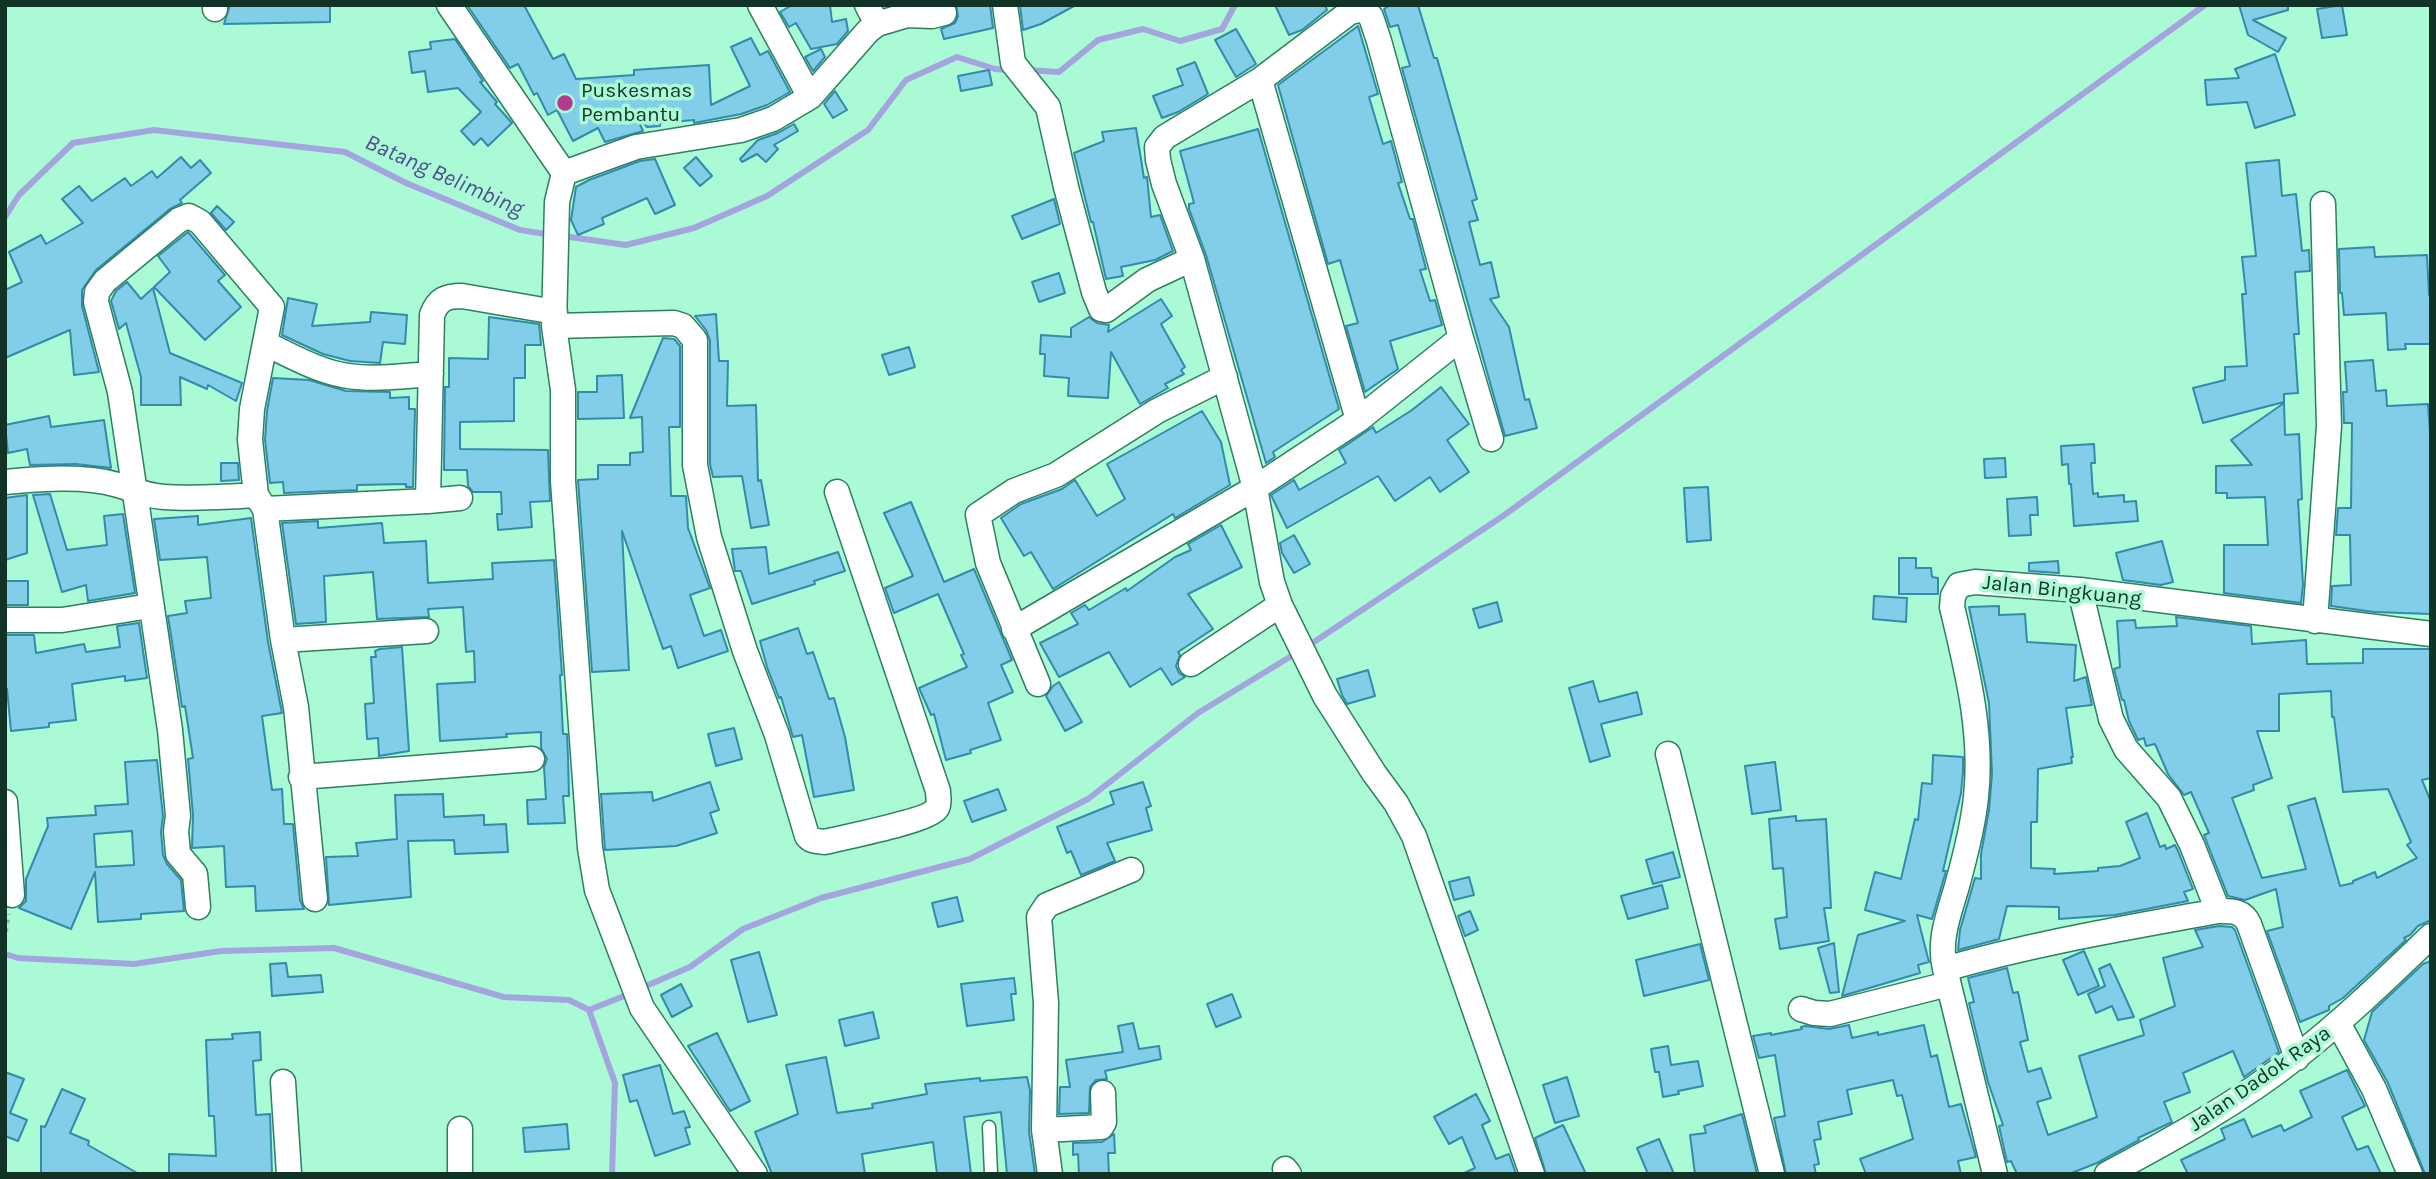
<!DOCTYPE html>
<style>
body{margin:0}
#map{position:relative;width:2436px;height:1179px;overflow:hidden;background:#aafbd5;font-family:Karla,sans-serif}
canvas{display:block}
.frame{position:absolute;inset:0;border:7px solid #113325;pointer-events:none}
</style>
<div id="map">
<canvas width="2436" height="1179"></canvas>
<div class="frame"></div>
</div>
<script>
const c = document.querySelector('canvas').getContext('2d');
c.lineJoin = 'round';
function stroke(path, color, width, dash) { c.strokeStyle = color; c.lineWidth = width; c.lineCap = dash ? 'butt' : 'round'; c.setLineDash(dash || []); c.stroke(path); }
function paint(path, color) { c.fillStyle = color; c.fill(path, 'evenodd'); }
function write(font, color, halo, rows, align = 'center') {
  c.font = font + ' Karla,sans-serif'; c.lineWidth = 7; c.setLineDash([]); c.textBaseline = 'middle'; c.strokeStyle = halo; c.fillStyle = color; for (const [text, x, y, turn = 0] of rows) {
    c.save(); c.translate(x, y); c.rotate((+turn || 0) * Math.PI / 180); c.textAlign = isNaN(turn) ? turn : align; if (halo) c.strokeText(text, 0, 0); c.fillText(text, 0, 0); c.restore();
  }
}
stroke(new Path2D(`
 M1027,70L1059,72L1098,40L1143,29L1180,41L1222,29L1235,5
 M5,217L19,195L73,143L154,130L345,152L406,183L520,230L552,235
 M563,236L626,245L694,228L767,196L868,130L906,80L957,57L995,69L1009,70
 M1308,646L1503,516L2205,5
 M5,954L18,958L134,964L221,951L334,948L504,997L569,1000L589,1010L629,994
 M639,989L690,967L743,929L821,898L970,859L1088,799L1198,713L1298,652
 M589,1010L615,1083L612,1174`), '#a4a4df', 6);
const building = new Path2D(`
 M230,5H330V22L224,24Z
 M467,5H524L553,59L564,54L576,79L634,75V70L709,65L711,105L750,86L731,47L751,38L760,55L768,51L790,92L767,105L741,114L694,123V120L660,123V126L647,127L635,113L643,131L605,142L598,128L573,141L557,110L548,115L537,93L534,95L518,64L510,68Z
 M792,5H830L832,22L846,19L848,31L837,44L811,49L796,23L789,27L780,12Z
 M956,5H990L993,28L944,39L941,29L955,23L958,16Z
 M1020,5H1076L1041,24L1023,30Z
 M1275,5H1325L1327,10L1302,30L1289,35Z
 M1390,5H1418L1434,58H1437L1477,199L1472,201L1478,220L1469,222L1480,265L1491,262L1499,297L1490,299L1509,327L1525,400L1529,399L1537,428L1505,436L1402,68L1410,66L1398,25L1390,27L1384,9Z
 M2239,5H2288V10L2253,20L2286,38L2278,52L2248,35Z
 M2342,5L2347,35L2322,38L2317,9Z
 M1358,26L1378,94L1369,97L1383,144L1391,141L1402,182L1398,183L1410,219H1413L1426,269L1420,270L1430,301L1435,300L1442,325L1390,341L1398,369L1365,392L1346,326L1358,323L1340,260L1328,264L1278,85Z
 M1236,29L1256,64L1236,77L1215,40Z
 M455,39L483,81L480,82L497,102L495,104L512,123L488,146L481,138L474,145L461,131L481,112L458,88L428,92L425,71L412,73L409,52L431,49L430,42Z
 M821,49L825,57L813,71L805,57Z
 M2275,54L2295,115L2255,128L2247,102L2207,105L2205,80L2239,78L2235,69Z
 M1195,62L1208,94L1178,112L1162,118L1153,96L1183,85L1177,69Z
 M989,70L992,85L961,91L958,76Z
 M835,91L847,110L833,118L824,104Z
 M794,124L798,131L774,145L778,149L766,162L757,154L742,162L740,159L758,140L778,133Z
 M1136,128L1144,178L1147,177L1151,217L1160,215L1173,251L1155,260L1121,267L1123,276L1106,279L1093,222H1091L1074,153L1104,141L1102,132Z
 M1258,129L1339,409L1273,452L1275,457L1266,463L1206,255L1189,209V204L1194,203L1180,151Z
 M181,157L191,168L200,160L211,173L180,200L182,203L170,209L96,270L82,290V306L99,372L74,375L70,330L5,358V290L22,282L9,252L41,235L46,244L83,223L62,199L79,186L92,201L125,178L131,186L152,171L157,178Z
 M696,157L712,176L700,186L684,168Z
 M655,159L675,205L655,214L647,198L602,218L604,224L578,235L571,220L576,187L589,180L640,161Z
 M2279,160L2282,196L2296,194L2302,251L2309,250L2310,271L2295,272L2299,334H2294L2298,393L2284,394V402L2203,423L2193,388L2225,380V367L2247,366L2242,294H2246L2242,257L2256,256L2246,163Z
 M1054,199L1060,224L1022,239L1012,216Z
 M217,206L234,222L226,230L211,213Z
 M188,232L225,275L218,281L241,307L205,340L154,287L170,272L158,256Z
 M2374,247L2375,257L2427,255L2429,295H2431V344H2405L2406,349L2388,350L2386,313L2344,315L2342,293H2340L2339,249Z
 M1059,273L1065,293L1039,302L1032,282Z
 M127,282L141,299L153,288L170,353L242,383L236,401L208,385L207,389L180,377L181,405H141V377L126,323L119,329L111,301L116,291Z
 M288,298L317,304L312,326L370,322L371,312L407,315L405,344L383,342L380,363L350,361L323,354L282,335Z
 M1161,299L1172,316L1161,324L1185,367L1181,370L1184,374L1165,384L1168,388L1140,404L1111,352L1108,398L1068,396L1069,378L1044,376L1045,354H1040L1041,335L1071,337V328L1089,317L1097,323L1109,325L1108,332Z
 M716,314L719,361H728L727,406L756,405L758,481L761,480L769,525L751,528L742,476L713,477L710,464V340L706,330L695,316Z
 M489,317L539,324L541,345H525V378H514V421L460,422V449L548,450L550,501L530,502L532,527L498,530L497,514H502L501,492H473L468,486L467,470H444L445,387H449V358L488,359Z
 M663,338L674,339L680,346V427H669L671,496H686L688,528L710,588L690,595L704,636L721,630L728,651L678,668L671,646L663,649L622,531L629,670L592,672L578,480L598,479V465H630V453L643,452L642,417L630,418Z
 M909,347L915,367L889,375L882,355Z
 M2373,360L2376,391L2386,390L2387,406L2428,404L2431,445V614L2374,612L2331,606L2332,586L2351,585L2350,535H2336L2338,508H2351L2352,423H2344L2343,392H2347L2345,362Z
 M622,375L624,418L578,419V392H597V376Z
 M273,378L309,380L346,391L390,392V398L409,397V409H415L413,487H406V484L357,485V490L284,493L283,482L270,483L265,440L267,411Z
 M1441,387L1469,424L1447,440L1469,472L1440,492L1430,477L1395,501L1378,476L1287,528L1271,495L1294,480L1299,490L1346,463L1339,450L1373,427L1376,433L1412,410Z
 M2284,403L2285,435L2299,434L2302,499L2298,500L2303,585L2301,603L2224,593V545H2268L2265,497L2227,498V493H2216V466L2252,465L2231,440Z
 M1202,411L1221,442L1230,485L1175,518L1173,514L1053,589L1031,552L1024,556L1001,518L1021,504L1062,489L1075,480L1097,516L1125,499L1107,464Z
 M49,416L51,427L104,420L111,468L76,464L30,465L27,449L8,453L5,425Z
 M2094,444L2095,463H2091L2093,494L2098,493V497L2124,495V502L2136,501L2138,521L2074,526L2071,484H2069L2068,464L2062,465L2061,446Z
 M2005,458L2006,477L1985,478L1984,459Z
 M221,463H238L239,480L221,481Z
 M1708,487L1711,540L1687,542L1684,488Z
 M50,494L67,550L107,545L104,516L123,514L135,593L88,601L86,585L62,592L33,495Z
 M27,495V553L5,560V498Z
 M2037,497L2038,515H2030L2031,535L2009,536L2007,499Z
 M911,502L944,582L974,569L1012,660L1001,665L1013,692L988,703L1001,740L970,750L971,753L946,760L934,714L931,715L919,688L967,667L961,655L964,654L938,594L894,613L885,588L913,576L884,513Z
 M198,516V525L251,518L268,642L282,713L262,716L272,790L282,789L284,824H293L300,900L304,909L256,911L255,886L226,887L224,846L192,848L193,815L188,759L193,758L185,706L182,707L168,616L187,613L185,601L211,598L207,557L160,560L154,519Z
 M318,521V528L382,523L384,543L426,541L428,583L493,579L492,563L554,560L562,675H560L563,734H567L568,758L569,796H563L565,823L528,824L527,800L546,799L544,767L547,759L541,748V732L506,734L507,737L440,741L437,684L475,682L474,651L466,652L463,607L428,609L429,617L377,619L373,572L324,576L326,622L296,624L282,523Z
 M1221,525L1242,567L1188,594L1213,629L1178,652L1180,655L1176,666L1179,673L1185,677L1172,685L1161,668L1130,687L1109,652L1059,677L1040,643L1078,624L1071,613L1085,605L1089,610L1126,588L1127,591L1175,557L1191,550L1188,544Z
 M1294,535L1310,564L1294,573L1282,553L1280,543Z
 M2162,541L2173,582L2161,585L2123,580L2116,553Z
 M766,547L769,574L838,552L845,571L814,581L815,584L752,604L741,571H735L732,549Z
 M1899,558H1916V568H1931L1932,577L1938,578V594H1899Z
 M2058,561L2059,573L2029,571V563Z
 M5,581H28V605H5Z
 M1874,596L1907,598L1906,622L1873,619Z
 M1497,602L1502,621L1479,628L1473,609Z
 M1999,606V615L2025,614L2027,642L2076,645L2074,681L2086,677L2092,705L2066,708L2073,757H2071L2072,763L2038,769L2037,822H2031V868L2055,869L2054,874L2098,871V868L2120,866L2140,858L2126,822L2147,813L2160,847L2165,845L2166,849L2175,845L2178,851L2193,889L2184,892L2188,901L2115,915L2059,919V907L2007,906L1999,939L1958,950L1960,930L1975,878L1981,879V854L1989,810L1992,774L1989,703L1969,607Z
 M2176,617L2251,626L2252,644L2306,640L2307,664L2363,663V649H2431V778L2422,780L2431,802V920L2418,926L2410,935L2404,938L2406,940L2356,986L2343,998L2329,1006V1010L2300,1022L2267,931L2283,927L2276,889L2245,900L2228,896L2204,835L2209,833L2191,792L2184,795L2168,774L2155,744L2146,746L2144,738L2138,740L2129,721L2124,700H2122L2114,669L2120,667L2117,621L2135,620L2136,628L2177,626ZM2331,691L2332,717H2334L2343,792L2388,789L2411,842L2407,845L2417,858L2377,878L2375,872L2353,881V883L2340,886L2315,798L2288,806L2306,869L2262,878L2232,798L2254,790L2253,785L2272,778L2257,731H2279V694Z
 M139,623L147,678L125,681V676L72,684L76,720L49,723V727L11,731L7,689L5,690V635H34L36,653L84,644L86,652L120,647L117,626Z
 M798,628L807,654L813,652L829,699L834,698L845,737L854,790L814,797L802,735L793,737L781,697L779,698L767,667L760,641Z
 M402,647L409,751L379,756L378,738L367,739L365,704L374,703L371,657H376L375,651L380,649Z
 M1368,670L1375,696L1347,704L1342,695L1337,679Z
 M1593,681L1599,702L1637,692L1642,714L1601,724L1610,756L1590,762L1569,688Z
 M1059,682L1082,722L1065,731L1046,696L1053,686Z
 M734,728L742,759L716,766L708,734Z
 M1933,755L1963,757V772L1961,793L1943,871H1946L1932,919L1917,915L1929,962L1918,965L1920,973L1842,996L1858,935L1905,921L1865,910L1875,872L1901,879L1915,819L1918,820L1922,783L1932,784Z
 M157,760L163,816L161,832L163,855L167,864L181,880L184,911L141,914V919L98,922L95,872L71,929L19,908L26,901V879L48,826L47,818L96,815L95,806L128,804L125,762ZM132,831L134,865L96,867L94,834Z
 M1775,762L1781,810L1752,814L1745,766Z
 M710,782L719,810L710,813L717,833L676,846L605,850L601,794L652,792L653,801Z
 M1143,782L1151,806L1146,808L1152,830L1107,843L1115,861L1081,875L1071,851L1067,853L1057,827L1114,804L1110,792Z
 M998,789L1006,810L972,822L964,801Z
 M443,794L444,817L484,815V825L506,824L508,852L455,854L454,840L408,841L411,897L329,905L326,857L358,856L356,843L397,839L395,795Z
 M1796,816V821L1826,819L1831,908H1824L1829,941L1780,949L1775,919L1787,917L1783,868L1773,869L1769,819Z
 M1673,852L1680,877L1653,884L1646,860Z
 M1469,877L1474,895L1454,900L1449,882Z
 M1662,885L1668,908L1628,919L1621,896Z
 M957,897L963,921L938,927L932,903Z
 M1470,911L1478,930L1465,936L1458,916Z
 M2219,926L2232,927L2235,930L2279,1052L2244,1077L2233,1051L2183,1073L2190,1092L2164,1102L2172,1122L2138,1138L2139,1140L2097,1163L2069,1174H2017L2011,1161L2007,1162L1999,1126L2003,1125L1988,1082L1969,1003L1974,1002L1968,978L2007,968L2013,993L2018,992L2028,1040L2020,1042L2028,1072L2041,1068L2051,1098L2037,1102L2048,1135L2097,1117L2079,1056L2144,1035L2140,1020L2175,1006L2163,958L2203,947L2195,930Z
 M1834,943L1839,992L1830,993L1818,948Z
 M1700,944L1709,980L1644,996L1636,960Z
 M2084,951L2099,986L2078,995L2063,960Z
 M759,952L777,1015L748,1022L731,960Z
 M2431,961V1174H2425L2388,1083L2364,1040L2372,1012L2423,964Z
 M286,963L288,977L321,975L323,992L272,996L270,964Z
 M2110,964L2126,999L2134,1017L2118,1020L2112,1006L2096,1013L2088,994L2105,986L2099,969Z
 M1014,978L1016,994H1011L1014,1020L967,1026L961,984Z
 M681,984L692,1006L672,1017L661,995Z
 M1232,994L1241,1017L1216,1027L1207,1004Z
 M873,1012L879,1038L845,1046L839,1020Z
 M1133,1023L1139,1049L1159,1046L1161,1059L1105,1071L1107,1079L1096,1080L1090,1087L1089,1113L1059,1114L1060,1087H1070L1066,1060L1123,1052L1118,1026Z
 M1849,1025L1852,1038L1878,1032V1035L1924,1025L1931,1057L1937,1055L1949,1107L1961,1104L1970,1136L1976,1157L1958,1161L1961,1174H1866L1860,1159L1913,1139L1902,1095L1897,1096L1893,1080L1847,1090L1852,1114L1818,1122L1821,1139L1814,1140L1819,1164L1814,1165L1816,1174H1786L1774,1118L1785,1116L1775,1055L1759,1058L1753,1036L1771,1033V1035L1802,1029L1801,1027L1805,1026L1829,1029Z
 M260,1032L261,1060L253,1061L256,1115L270,1114L272,1174H169V1154L216,1156L214,1116H209L206,1040L233,1039L232,1034Z
 M717,1033L750,1101L730,1111L688,1046Z
 M1668,1046L1671,1065L1698,1061L1703,1086L1678,1091L1679,1094L1663,1097L1659,1072H1655L1651,1049Z
 M826,1057L837,1113L873,1108L872,1104L927,1094L925,1084L980,1078V1081L1027,1077L1030,1090L1029,1132L1035,1174H1007L1001,1112L964,1117L971,1174H937L933,1142L862,1154L865,1174H772L755,1132L798,1114L786,1065Z
 M660,1065L673,1114L684,1111L690,1127L685,1128L690,1144L655,1156L637,1100L630,1102L623,1075Z
 M2347,1070L2365,1106L2342,1117L2357,1150L2368,1146L2381,1174H2188L2181,1160L2225,1139L2221,1129L2244,1119L2252,1137L2281,1125L2284,1131L2312,1117L2300,1091Z
 M5,1072L24,1079L10,1113L27,1120L18,1141L5,1136Z
 M1567,1077L1579,1116L1555,1123L1543,1085Z
 M62,1089L85,1099L70,1133L89,1141L88,1145L139,1174H41V1126L45,1127Z
 M1476,1094L1490,1121L1482,1125L1496,1159L1509,1154L1516,1174H1462L1475,1168L1462,1137L1449,1144L1434,1117Z
 M1742,1114L1757,1174H1695L1690,1135L1706,1133L1704,1126Z
 M567,1124L569,1149L525,1152L523,1128Z
 M1563,1125L1586,1174H1546L1535,1138Z
 M1114,1134L1115,1153H1108L1109,1174H1079L1078,1154L1073,1155V1143L1102,1142Z
 M1659,1139L1674,1174H1648L1637,1148Z`);
paint(building, '#82cde8');
stroke(building, '#318caa', 2);
const service = new Path2D(`
 M989,1127L991,1174`);
const minor = new Path2D(`
 M215,5V9
 M449,5L564,173L557,202L554,326L563,390V481L590,848L597,890L642,1008L755,1174
 M760,5L810,97
 M867,5L877,24L907,15L932,16L944,13
 M1005,5L1013,63L1048,107L1066,187L1094,292L1101,309L1106,310L1147,280L1192,259
 M1260,80L1358,420
 M564,173L636,147L741,130L773,119L810,97L868,31L877,24
 M554,326L674,323L683,326L695,340V465L709,537L745,651L777,735L807,836C812,842 818,841 825,842C844,837 929,821 937,808C940,803 938,797 938,791L837,492
 M1461,338L1491,439
 M266,344C292,356 319,372 348,376C375,380 404,376 431,374
 M5,482C40,479 83,475 118,485C135,490 145,496 164,497C194,499 225,497 256,495
 M428,501L460,498
 M265,509L428,501L432,315C438,299 446,296 462,296L555,312
 M2080,590L2111,719L2126,749L2169,798L2192,845L2218,911
 M5,620H62L150,606
 M2315,621L2329,426L2323,204
 M1014,629L1255,488L1358,420L1461,338L1379,41L1371,17L1364,9L1350,12L1260,80L1165,137L1157,147L1158,160L1164,184L1192,259L1255,488L1272,582L1280,605L1325,696L1374,773L1396,803L1414,836L1532,1174
 M283,640L426,631
 M1191,664L1280,605
 M1038,684L988,563L978,515L1014,491L1056,475L1157,411L1225,377
 M1668,754L1772,1174
 M301,777L532,759
 M5,802L12,895
 M198,907L195,874L178,854L176,831L178,816L170,730L135,493L120,392L96,302L97,292L105,281L179,220L189,216L200,222L272,307L252,409L250,440L256,495L265,509L283,640L296,707L315,899
 M1945,969C1938,940 1949,914 1957,886C1965,857 1973,827 1976,797C1983,732 1967,670 1952,607L1953,596L1959,585L1975,582L2080,590L2431,634
 M1801,1009L1814,1013L1830,1014L1948,984
 M2338,1023L2374,1089L2410,1174
 M283,1082L289,1174
 M1044,1130L1101,1127L1104,1122L1103,1093
 M1285,1169L1289,1174
 M460,1174V1129
 M1050,1174L1044,1130L1046,1003L1039,917L1047,905L1131,870
 M1995,1174L1945,969C2035,943 2126,928 2218,911C2231,911 2243,910 2249,924L2297,1058
 M2107,1174C2173,1139 2240,1102 2299,1055C2346,1018 2388,977 2431,936`);
stroke(service, '#2d7f5f', 15);
stroke(minor, '#2d7f5f', 27);
stroke(new Path2D(`
 M5,940L9,914`), '#79bb9d', 3.5, [3.5, 5]);
stroke(service, '#fff', 12);
stroke(minor, '#fff', 24);
for (const [x, y, r, color] of [
 [565,103,9,"#b53a8c"]
]) { const dot = new Path2D(); dot.arc(x, y, r, 0, 2 * Math.PI); c.fillStyle = color; c.fill(dot); stroke(dot, '#aafbd5', 2.5); }
write('21px', '#113325', '#aafbd5', [
 ["Puskesmas",581,91],
 ["Pembantu",581,115]
], 'left');
write('21px', '#113325', '#aafbd5', [
 ["Jalan Bingkuang",2062,591,6],
 ["Jalan Dadok Raya",2260,1079,-35]
]);
write('italic 23px', '#4f4b92', '#aafbd5', [
 ["Batang Belimbing",444,176,24]
]);
</script>
